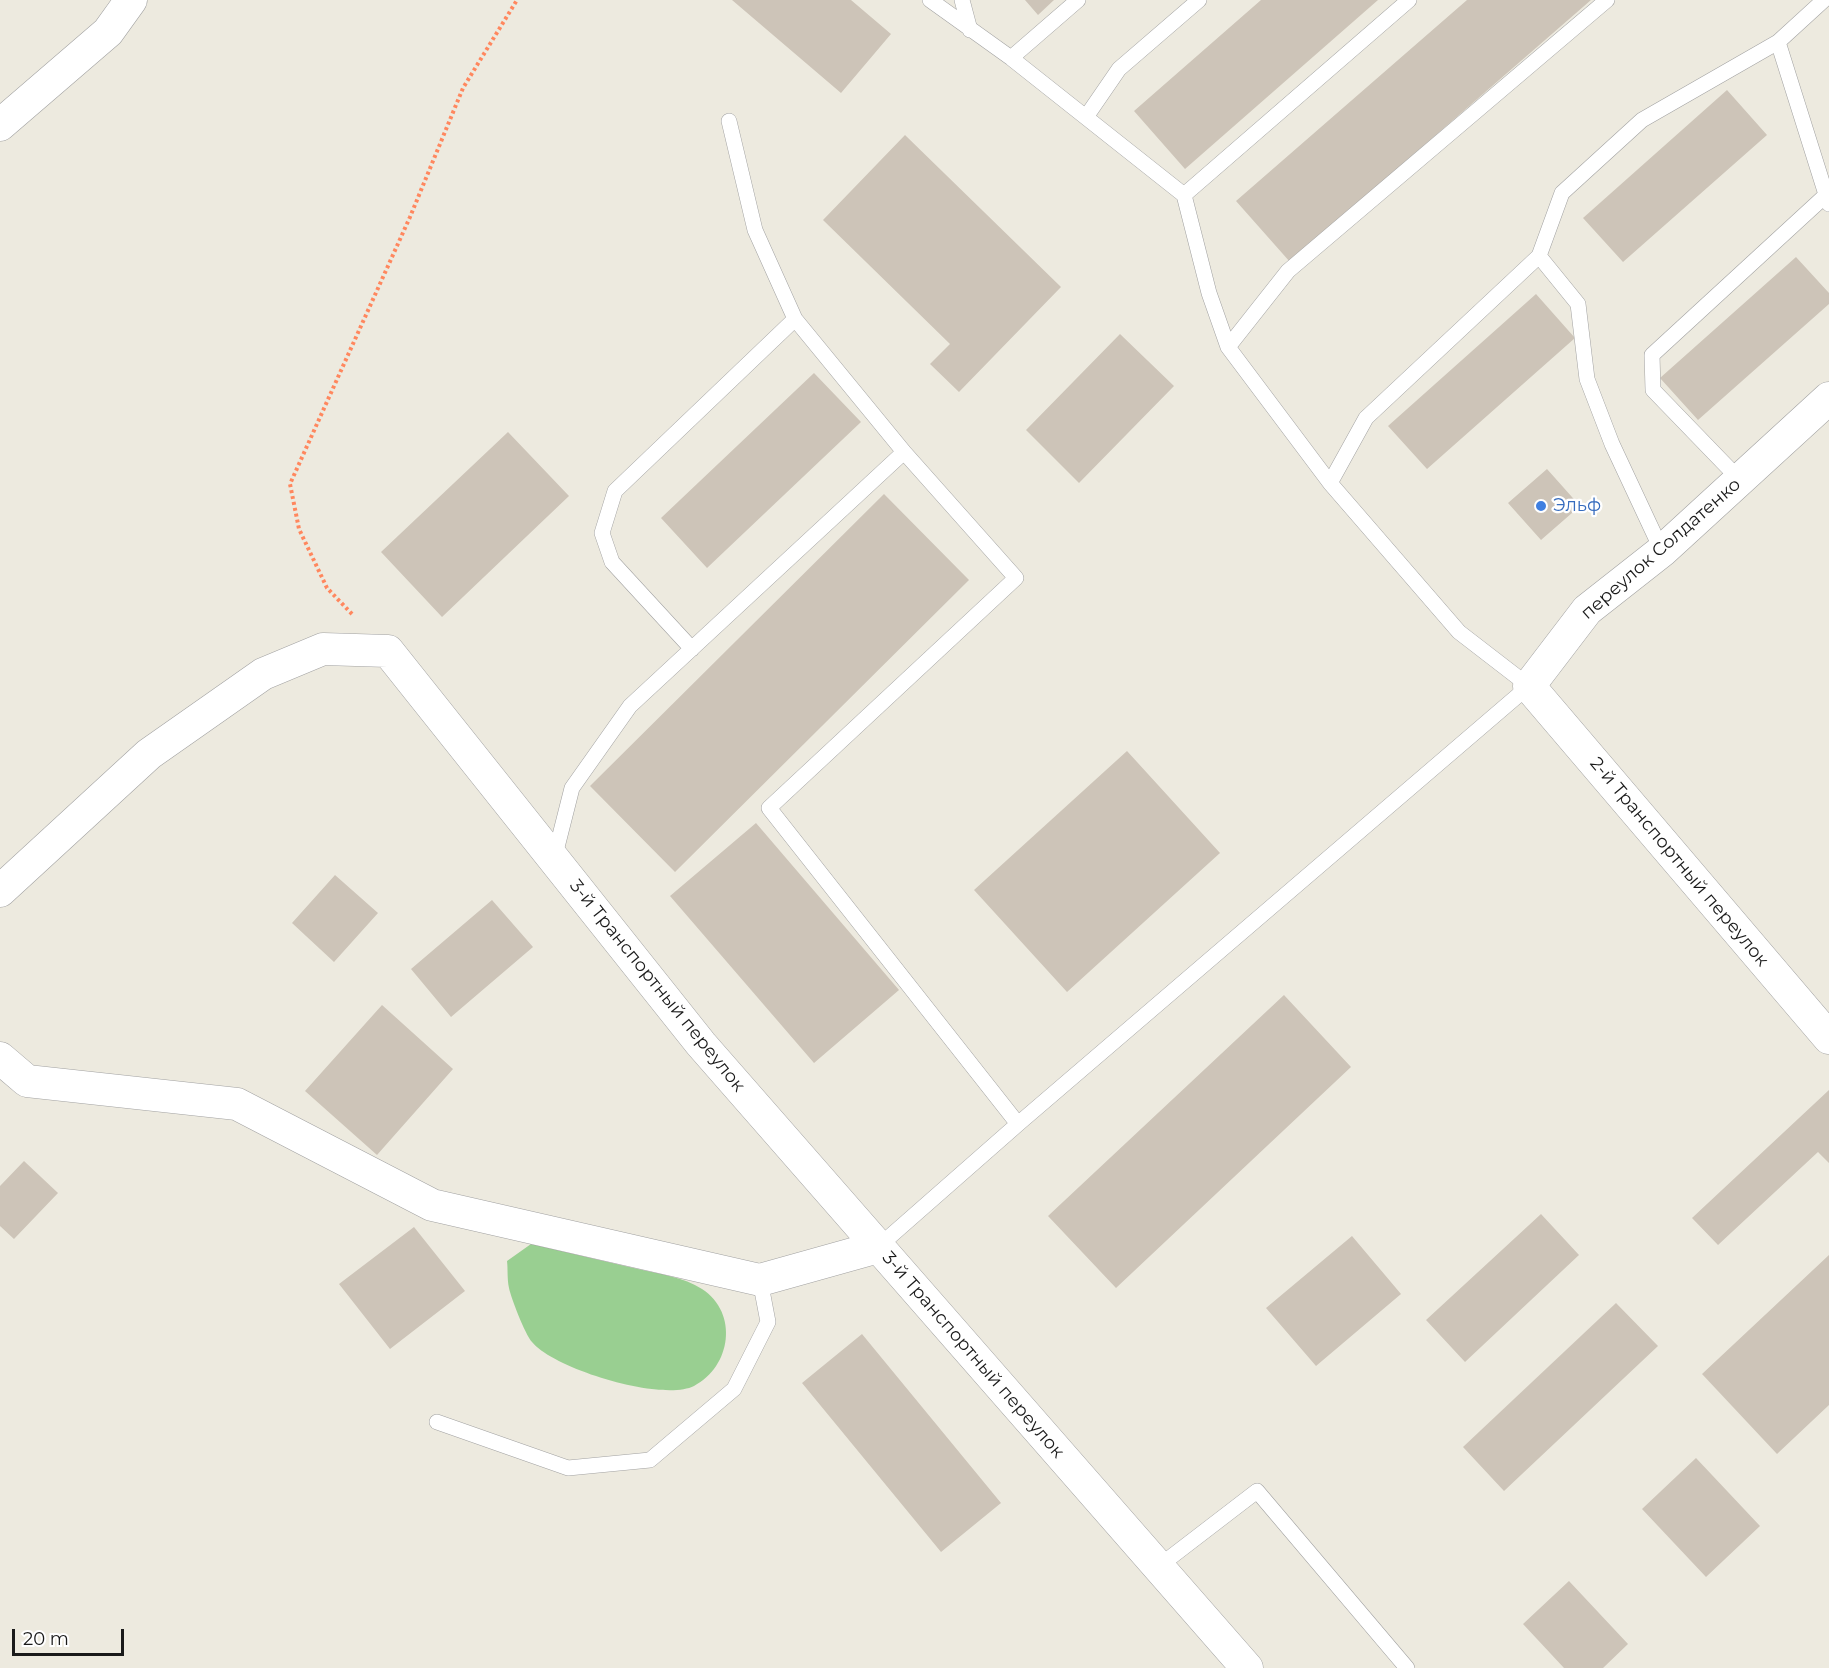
<!DOCTYPE html>
<meta charset="utf-8">
<style>
body{margin:0}
#map{position:relative;width:1829px;height:1668px;overflow:hidden;background:#edeadf;font-family:Montserrat,sans-serif}
canvas{display:block}
.scale{position:absolute;left:12px;top:1629px;width:112px;height:27px;box-sizing:border-box;border:3px solid #1a1a1a;border-top:0;padding-left:8px;font-size:18px;line-height:21px;white-space:nowrap;color:#1a1a1a;-webkit-text-stroke:4px #fff;paint-order:stroke}
</style>
<div id="map">
<canvas width="1829" height="1668"></canvas>
<div class="scale">20 m</div>
</div>
<script>
const c = document.querySelector('canvas').getContext('2d');
c.lineJoin = 'round';
function paint(path, color) { c.fillStyle = color; c.fill(path, 'evenodd'); }
function stroke(path, color, width, dash) { c.strokeStyle = color; c.lineWidth = width; c.lineCap = dash ? 'butt' : 'round'; c.setLineDash(dash || []); c.stroke(path); }
function write(font, color, halo, rows, align = 'center') {
  c.font = font + ' Montserrat,sans-serif'; c.lineWidth = 4.5; c.setLineDash([]); c.textBaseline = 'middle'; c.strokeStyle = halo; c.fillStyle = color; for (const [text, x, y, turn = 0] of rows) {
    c.save(); c.translate(x, y); c.rotate((+turn || 0) * Math.PI / 180); c.textAlign = isNaN(turn) ? turn : align; if (halo) c.strokeText(text, 0, 0); c.fillText(text, 0, 0); c.restore();
  }
}
paint(new Path2D(`
 M531,1244C567,1252 602,1261 638,1269C659,1274 684,1277 702,1289C739,1313 731,1367 694,1386C662,1402 554,1369 532,1342C525,1334 511,1298 509,1288C507,1279 508,1269 507,1261Z`), '#99cf91');
paint(new Path2D(`
 M732,0H851L891,34L841,93Z
 M1025,0H1054L1038,15Z
 M1261,0H1378L1185,169L1134,111Z
 M1467,0H1591L1290,262L1236,201Z
 M1727,90L1767,135L1623,262L1583,218Z
 M905,135L1061,287L959,392L930,364L950,344L823,220Z
 M1796,257L1829,293V304L1698,420L1660,378Z
 M1536,294L1575,338L1427,469L1388,426Z
 M1120,334L1174,386L1079,483L1026,430Z
 M814,373L861,422L707,568L661,518Z
 M508,432L569,496L442,617L381,552Z
 M1547,469L1580,506L1541,540L1508,503Z
 M884,494L969,580L675,872L590,786Z
 M1127,751L1220,853L1067,992L974,890Z
 M756,823L899,990L814,1063L670,896Z
 M335,875L378,913L334,962L292,923Z
 M492,900L533,947L451,1017L411,969Z
 M1284,995L1351,1067L1116,1288L1048,1216Z
 M382,1005L453,1069L377,1155L305,1091Z
 M1829,1090V1163L1818,1152L1718,1245L1692,1218Z
 M24,1161L58,1193L14,1239L0,1226V1186Z
 M1541,1214L1579,1255L1465,1362L1426,1320Z
 M414,1227L465,1291L390,1349L339,1284Z
 M1352,1236L1401,1294L1316,1366L1266,1308Z
 M1829,1255V1405L1777,1454L1702,1374Z
 M1616,1303L1658,1346L1504,1491L1463,1447Z
 M862,1334L1001,1503L941,1552L802,1383Z
 M1696,1458L1760,1526L1706,1577L1642,1509Z
 M1569,1581L1628,1644L1603,1668H1564L1523,1624Z`), '#cdc4b8');
const service = new Path2D(`
 M930,0L1011,58L1184,195L1209,293L1228,347L1330,483L1459,632L1529,686L1018,1124
 M962,0L970,30
 M1778,42L1829,204
 M1011,58L1078,0
 M1086,117L1119,69L1199,0
 M1184,195L1409,0
 M1539,256L1578,304L1587,379L1612,444L1662,551
 M1228,347L1288,271L1607,0
 M1740,480L1653,390L1652,355L1825,196
 M1330,483L1366,418L1539,256L1562,193L1642,120L1778,42L1824,0
 M692,649L612,562L602,533L615,491L795,319
 M554,859L572,788L630,706L904,452L795,319L755,230L729,121
 M878,1247L1018,1124L769,808L1016,578L904,452
 M437,1422L568,1468L650,1460L734,1389L768,1322L760,1280
 M1158,1567L1257,1491L1407,1668`);
const minor = new Path2D(`
 M0,125L108,32L131,0
 M1829,398L1662,551L1587,610L1529,686L1829,1038
 M0,891L149,754L263,674L323,649L388,651L701,1044L1247,1668
 M0,1058L27,1081L237,1104L432,1205L760,1280L878,1247`);
stroke(service, '#a1a1a1', 16);
stroke(minor, '#a1a1a1', 33);
stroke(new Path2D(`
 M352,614L327,588L299,529L290,484L410,217L463,88L517,0`), '#ff875e', 4, [3, 3]);
stroke(service, '#fff', 15);
stroke(minor, '#fff', 32);
for (const [x, y, r, color] of [
 [1541,506,6,"#3f7fe0"]
]) { const dot = new Path2D(); dot.arc(x, y, r, 0, 2 * Math.PI); c.fillStyle = color; c.fill(dot); stroke(dot, '#fff', 2); }
write('18px', '#366cbe', '#fff', [
 ["Эльф",1553,506]
], 'left');
write('18px', '#1a1a1a', '#fff', [
 ["переулок Солдатенко",1661,549,-41],
 ["2-й Транспортный переулок",1679,862,50],
 ["3-й Транспортный переулок",657,986,51],
 ["3-й Транспортный переулок",973,1355,49]
]);
</script>
